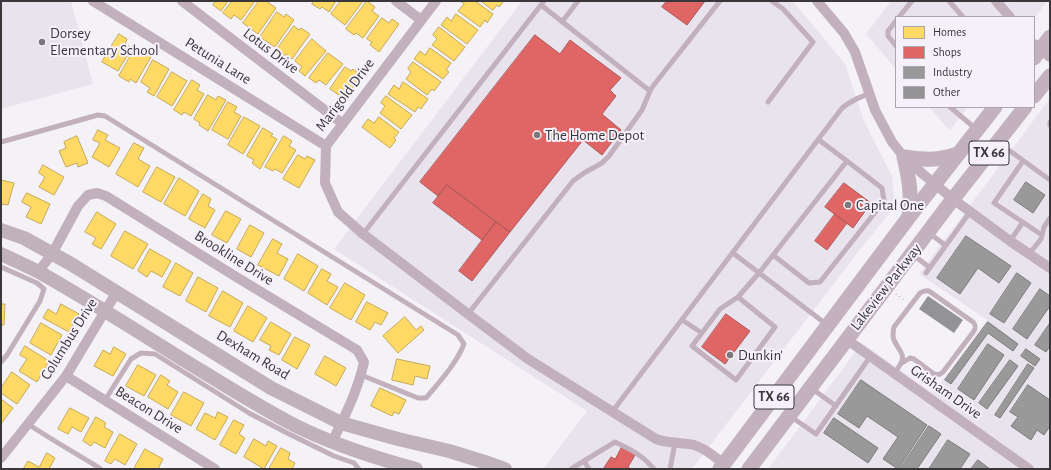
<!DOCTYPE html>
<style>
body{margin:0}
#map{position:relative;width:1051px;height:470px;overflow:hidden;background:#f5f2f7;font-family:"Alegreya Sans",sans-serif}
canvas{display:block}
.frame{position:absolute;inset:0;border:2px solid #39373a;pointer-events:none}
.legend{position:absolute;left:895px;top:16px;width:140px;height:92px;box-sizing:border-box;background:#f5f0f9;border:1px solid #aaa6ad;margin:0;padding:5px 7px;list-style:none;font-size:12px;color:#39373a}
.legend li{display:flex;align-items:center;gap:8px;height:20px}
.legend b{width:20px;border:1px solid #aaa6ad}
</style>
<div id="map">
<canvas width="1051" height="470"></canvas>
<div class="frame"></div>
<ul class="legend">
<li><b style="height:11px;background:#ffd966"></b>Homes</li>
<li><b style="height:11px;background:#e06666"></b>Shops</li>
<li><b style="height:11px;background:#999"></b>Industry</li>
<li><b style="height:11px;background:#939295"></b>Other</li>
</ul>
</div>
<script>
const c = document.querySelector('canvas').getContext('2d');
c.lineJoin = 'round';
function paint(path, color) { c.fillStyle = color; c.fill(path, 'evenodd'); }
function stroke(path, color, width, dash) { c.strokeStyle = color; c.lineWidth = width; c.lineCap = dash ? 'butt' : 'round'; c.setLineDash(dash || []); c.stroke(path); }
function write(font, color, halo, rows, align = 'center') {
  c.font = font + ' "Alegreya Sans",sans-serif'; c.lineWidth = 4; c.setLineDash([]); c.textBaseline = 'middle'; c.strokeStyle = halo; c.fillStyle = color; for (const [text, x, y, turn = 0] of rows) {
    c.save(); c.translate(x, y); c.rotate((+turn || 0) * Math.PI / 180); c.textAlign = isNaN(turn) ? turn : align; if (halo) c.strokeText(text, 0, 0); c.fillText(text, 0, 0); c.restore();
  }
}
paint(new Path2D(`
 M1,1H71L93,84L1,109Z
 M522,1H793L845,64L863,119L892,176L895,206L858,252L692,469H543L587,411L334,249Z
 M891,1H1047L1034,19V17H896V69L866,34Z
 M1050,98V469H768L862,343L933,393L987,320L919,274Z
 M929,107H968L950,131Z`), '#e9e3ed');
const homes = new Path2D(`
 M216,1H228L221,11L213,5Z
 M232,1H255L241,20L234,15L231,19L223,13Z
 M259,1H266L276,8L258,34L243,23Z
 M314,1H336L329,12L322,7L320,9L312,4Z
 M341,1H363L345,25L331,14Z
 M367,1L375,7L372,11L379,16L363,38L356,33L354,35L346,29Z
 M460,1H475L493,14L487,23L485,20L480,27L458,11L464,4Z
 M481,1H504L499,7L497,5L493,10Z
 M277,12L284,17L286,14L294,20L275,47L260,37Z
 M456,14L478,30L467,44L441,25L447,17L451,21Z
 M382,18L389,23L392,19L399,24L379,52L370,45L372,42L367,39Z
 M294,26L299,30L301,28L310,34L292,59L286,54L283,57L275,52Z
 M439,27L465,47L454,61L432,45L437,39L433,35Z
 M119,34L127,39L125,44L132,48L118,71L102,62Z
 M312,39L326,51L305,76L299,71L302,67L295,61Z
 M430,48L451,63L446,70L449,72L443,79L414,59L420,51L425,55Z
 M134,50L142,55L144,50L152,55L136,83L130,79L129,82L119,76Z
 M328,53L343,64L326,85L319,80L316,83L309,78Z
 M153,60L169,69L154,96L147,92L150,88L141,82Z
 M413,62L441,82L434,91L432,89L427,95L406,79L411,72L408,69Z
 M345,67L351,71L353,69L361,75L345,99L330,89Z
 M172,72L187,81L172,106L157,97Z
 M192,80L200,85L197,90L204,94L191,116L184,112L182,115L174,110Z
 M403,82L428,99L421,109L418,107L415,112L388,94L394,85L399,89Z
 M208,95L216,100L218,96L226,100L208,131L199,125L200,123L194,119Z
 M386,96L412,115L401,129L380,113L385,106L381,103Z
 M228,102L237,107L234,112L241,116L228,139L212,130Z
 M244,117L260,126L243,154L228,145Z
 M379,117L399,132L394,138L396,140L390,148L362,127L368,119L374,123Z
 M263,128L273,134L271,136L277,139L260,169L252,163L254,160L247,156Z
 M98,130L108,135L105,140L120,148L109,167L92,157L100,143L93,140Z
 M77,136L88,163L78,167L77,163L66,167L59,151L66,148L64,142Z
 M284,136L292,141L289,146L296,150L282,173L275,169L273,171L265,167Z
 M134,143L144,148L138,159L150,166L138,187L116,174Z
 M298,155L305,159L307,156L315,160L299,188L283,179Z
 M43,165L64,177L54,195L39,187L45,177L39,173Z
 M157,167L175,177L161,202L143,192Z
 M179,178L199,191L185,216L164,204Z
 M1,180L14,183L8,205L1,204Z
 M27,193L50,204L41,224L26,217L31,207L22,202Z
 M203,194L211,199L208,206L215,210L205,228L189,219Z
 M226,211L241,219L227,243L212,235Z
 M97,212L116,224L101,249L92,244L96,238L85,232Z
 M250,225L264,233L251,257L237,249Z
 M125,231L148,244L133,269L111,256Z
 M273,239L282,244L277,253L288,259L279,276L258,265Z
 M150,249L171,261L162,277L151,271L147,277L138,271Z
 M298,254L318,266L304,291L284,279Z
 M176,263L193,273L180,296L163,287Z
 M322,269L331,274L327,281L338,287L327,305L308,293Z
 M198,277L218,288L206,312L186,301Z
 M345,283L365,295L351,320L330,308Z
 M223,291L243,303L230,327L209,316Z
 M367,302L388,313L381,325L375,322L370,330L356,322Z
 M1,304H5L4,325H1Z
 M61,304L79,314L69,332L43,318L48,309L56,314Z
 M248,306L267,318L253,342L234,331Z
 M405,317L416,330L421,326L424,330L398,353L383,336Z
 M271,322L291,334L279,355L269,350L271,346L260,340Z
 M41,323L62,335L51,355L30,343Z
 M295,337L310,345L297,369L282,360Z
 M25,346L49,361L37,382L19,371L27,359L20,355Z
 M114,347L126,354L113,376L94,366L103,350L110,354Z
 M325,356L346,368L336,386L315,374Z
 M397,359L430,366L427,379L415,376L413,385L392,380Z
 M138,365L156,375L144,396L126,386Z
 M12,372L30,385L17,404L1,393V388Z
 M161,375L170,381L167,385L178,392L168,409L148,397Z
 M380,388L406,400L399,414L394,412L392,416L371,406Z
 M184,392L204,403L191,426L171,415Z
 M1,399L13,408L1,424Z
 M70,408L89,418L81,432L72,427L68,434L58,429Z
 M218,412L228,417L215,440L196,429L205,413L215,418Z
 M96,417L106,423L104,427L113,432L105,448L94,442L91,446L83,441Z
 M234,420L244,425L239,434L245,438L236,454L220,445Z
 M120,434L137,444L125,465L115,459L111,464L105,461Z
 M254,439L266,446L268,441L277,446L264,469L244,457Z
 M281,448L290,453L288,459L295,463L292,469H269Z
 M145,449L163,459L158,469H134Z
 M47,453L55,458L49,469H23L28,461L39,467Z`);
paint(homes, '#ffd966');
stroke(homes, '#c4a859', 1);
const shops = new Path2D(`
 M667,1H705L687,25L662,7Z
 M535,35L560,54L570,40L621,78L610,90L616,96L602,114L621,130L602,155L583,140L510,232L447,185L438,196L420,182Z
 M844,183L871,203L853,228L825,207Z
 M447,185L496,222L482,240L433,203Z
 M835,214L847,223L827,250L815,241Z
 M496,222L510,232L472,281L459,271Z
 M726,314L750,331L725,364L702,347Z
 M622,447L635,455L628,467L631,469H603L611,457L615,459Z`);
paint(shops, '#e06666');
stroke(shops, '#ae5859', 1);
const industry = new Path2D(`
 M1026,182L1045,195L1033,213L1014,200Z
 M966,236L1011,266L999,283L978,268L960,294L937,278Z
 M1017,273L1031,283L1004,323L990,314Z
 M1040,289L1050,296V306L1027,339L1013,329Z
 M988,322L1018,344L1013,351L988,333L951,384L945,380Z
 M1050,323V346L1046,352L1035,345Z
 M988,344L1004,355L974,400L958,389Z
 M1026,349L1040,359L1035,366L1021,356Z
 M1010,360L1018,366L987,409L979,403Z
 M1028,364L1034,368L1000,418L995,415Z
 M861,380L927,425L898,469L883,459L898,437L867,416L859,428L838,414Z
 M1028,385L1050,400V426L1044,435L1037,430L1031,440L1011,426L1018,417L1010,412Z
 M834,418L878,448L868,463L824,433Z
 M929,426L941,434L917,469H900Z
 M948,440L970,454L960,469H929Z
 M978,460L990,469H971Z`);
paint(industry, '#999');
stroke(industry, '#7c7c7c', 1);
paint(new Path2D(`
 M928,296L963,320L954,333L919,309Z`), '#939295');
stroke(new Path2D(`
 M896,294L904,300`), '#c2b8bf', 1.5, [1, 3]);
stroke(new Path2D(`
 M949,1L963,17
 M541,5L650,91
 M899,17L912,1
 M896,21L888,31V36L896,46
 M562,22L578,1
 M768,102L813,42L783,9L772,1
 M950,107L976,129
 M1050,122V125
 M819,140L847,161
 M1,142L98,115L105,116L458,335L464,344C456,364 440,381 426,398H418L361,375
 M999,143L1050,180
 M1023,161L994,203L1042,235
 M929,233L945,245
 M363,234L544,1
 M1010,241L1023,222
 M733,253L826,324
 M912,254L929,267
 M1029,254L1041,239L1044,227L1050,218
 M1,267L37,283L44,289L40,301L7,355L1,362
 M926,273L970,212
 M738,297L775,327L736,380L692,346L720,309L738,297L759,273L847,161L882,188L884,201L820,282L809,283L773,255
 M468,314L573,181L584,173L602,163L609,156L642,110L650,91L653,86L720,1
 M682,320L702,333
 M894,374C896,371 899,367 901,363C906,354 897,348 894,340C892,336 893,332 894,327L920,293C923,291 925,290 929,291L973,322C976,325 976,327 974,331L943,372C940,375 938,375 934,374L914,359L910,358L902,363
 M811,388L836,406
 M105,400L131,359L141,353L155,354L249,413L287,433L334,456L354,463L359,469
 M612,412L842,108C851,101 859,97 869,94
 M790,416L816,434L870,357
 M28,424C52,440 77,454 101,469
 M584,461L615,442C632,450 642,455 654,469
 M571,469L584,461L589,469
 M670,469L675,443`), '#c2b1bc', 5);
stroke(new Path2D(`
 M93,1L326,146
 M182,1L343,124
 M396,1L421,20
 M436,1L326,146L325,183L338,212L363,234L468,314L528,359L656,439C669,444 681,442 694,445C705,448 715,457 724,464
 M817,1L844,33L855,52L875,110L892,142L904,157L924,175L953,199L1010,241L1050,268
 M996,1L1010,17
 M1034,44L1050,57
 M38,272L52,254L78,206L88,195L97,193L106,196L238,278L357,350L364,362C358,390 345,416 332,442
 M846,339L1029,469
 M66,376L215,469
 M1,458L66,376L105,311L117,292`), '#c2b1bc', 10);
stroke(new Path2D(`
 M1,230L24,238L71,264L271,388L341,423L398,439L449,451L488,463L505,469
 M1,254C14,260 27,266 39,272C94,303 146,337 200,370C231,389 263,409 296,426C335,445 375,458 416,469`), '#c0b1bb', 14);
stroke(new Path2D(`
 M1034,58L1050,37
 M1034,96L1050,76
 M909,217C912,195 909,178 904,157C927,160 936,161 958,154
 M720,469L909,217L995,107
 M749,469L953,199L1025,107`), '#c3b2bd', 15);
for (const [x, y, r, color] of [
 [42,42,4,"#7b787c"],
 [537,135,4,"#7b787c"],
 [848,205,4,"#7b787c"],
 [730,355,4,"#7b787c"]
]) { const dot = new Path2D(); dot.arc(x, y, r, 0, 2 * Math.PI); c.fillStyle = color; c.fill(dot); stroke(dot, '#f5f0f9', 1.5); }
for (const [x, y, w] of [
 [989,153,40],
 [774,397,40]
]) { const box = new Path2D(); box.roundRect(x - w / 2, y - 12, w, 24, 3); c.fillStyle = '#f5f0f9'; c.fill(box); stroke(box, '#39373a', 1); }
write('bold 14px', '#39373a', null, [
 ["TX 66",989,153],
 ["TX 66",774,397]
]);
write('15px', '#39373a', '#f5f0f9', [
 ["Dorsey",50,33],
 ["Elementary School",50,50],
 ["The Home Depot",545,135],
 ["Capital One",856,205],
 ["Dunkin'",738,355]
], 'left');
write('15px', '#39373a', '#f5f0f9', [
 ["Lotus Drive",271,51,37],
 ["Petunia Lane",218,61,32],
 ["Marigold Drive",345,95,-53],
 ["Brookline Drive",234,258,32],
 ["Lakeview Parkway",886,287,-52],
 ["Columbus Drive",69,339,-58],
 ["Dexham Road",253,355,31],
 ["Grisham Drive",946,392,35],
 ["Beacon Drive",149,410,32]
]);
</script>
